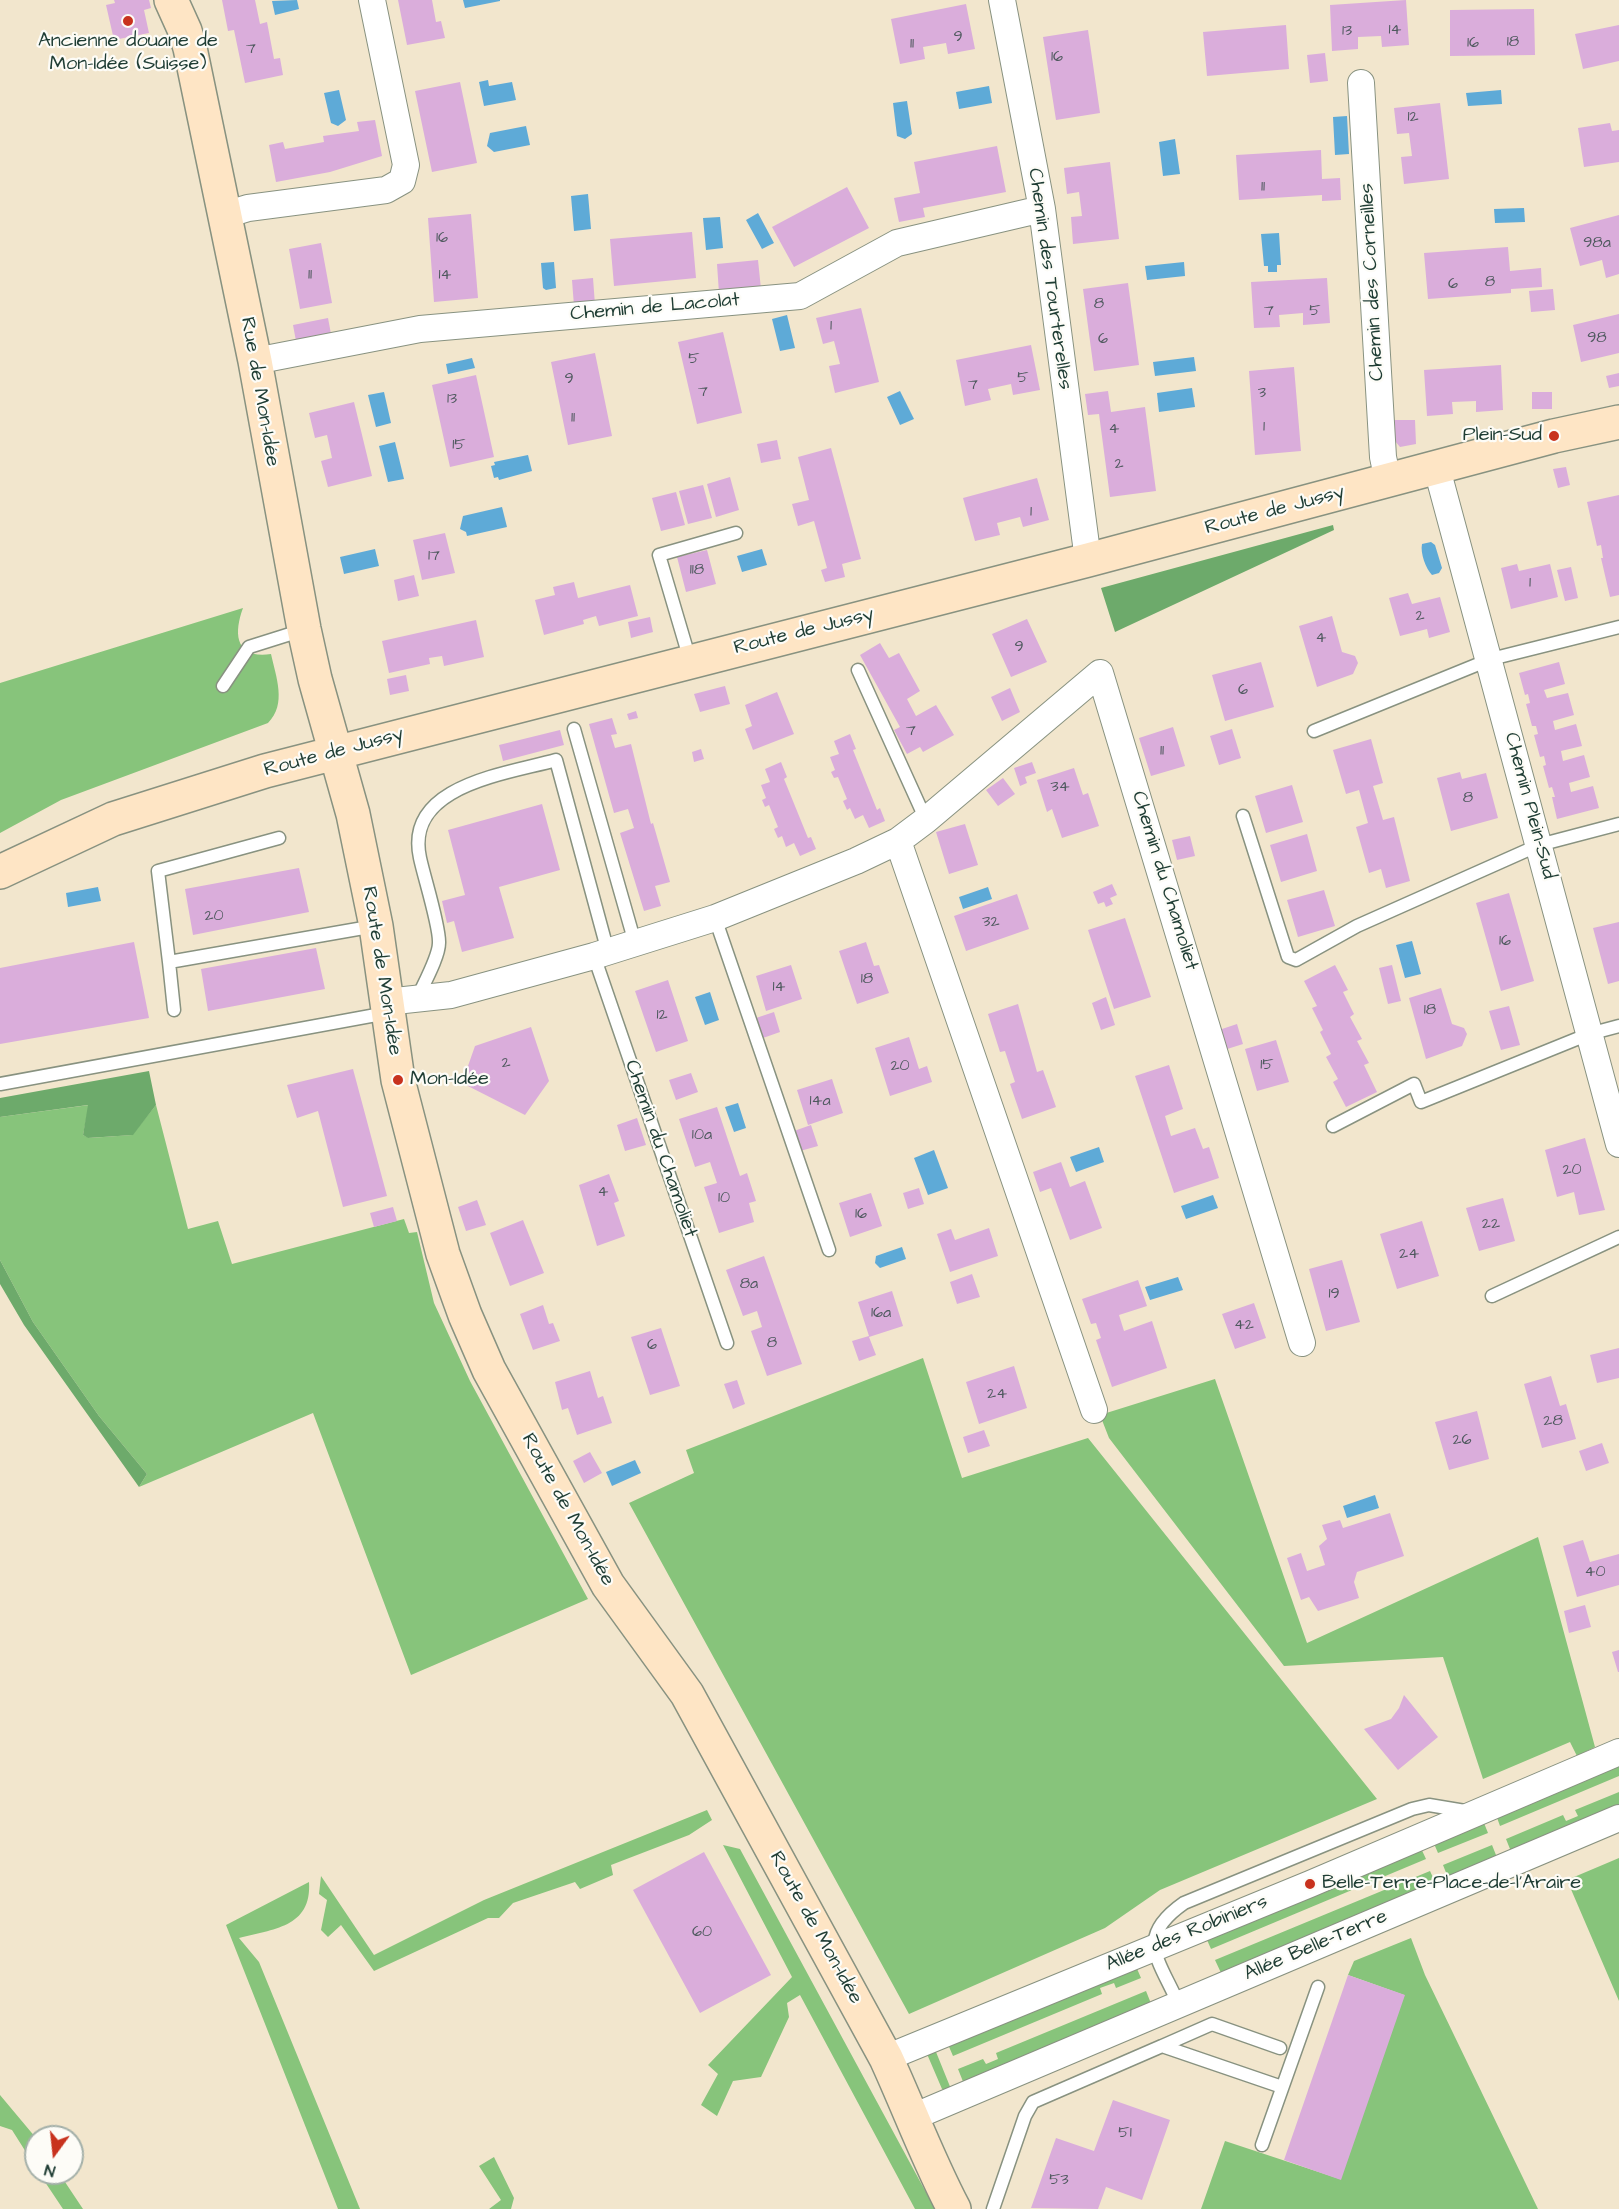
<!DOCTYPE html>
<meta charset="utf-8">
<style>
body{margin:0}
#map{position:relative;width:1619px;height:2209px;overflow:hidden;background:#f2e6cd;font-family:"Architects Daughter",sans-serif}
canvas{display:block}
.north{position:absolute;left:24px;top:2125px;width:60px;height:60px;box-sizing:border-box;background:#fdfcf7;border:2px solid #a4b0a9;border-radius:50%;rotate:195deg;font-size:16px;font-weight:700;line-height:24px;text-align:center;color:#1f3d34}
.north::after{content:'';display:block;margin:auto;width:21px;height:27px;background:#c8321e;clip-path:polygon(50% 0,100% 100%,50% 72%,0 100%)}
</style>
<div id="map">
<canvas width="1619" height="2209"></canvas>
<div class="north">N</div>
</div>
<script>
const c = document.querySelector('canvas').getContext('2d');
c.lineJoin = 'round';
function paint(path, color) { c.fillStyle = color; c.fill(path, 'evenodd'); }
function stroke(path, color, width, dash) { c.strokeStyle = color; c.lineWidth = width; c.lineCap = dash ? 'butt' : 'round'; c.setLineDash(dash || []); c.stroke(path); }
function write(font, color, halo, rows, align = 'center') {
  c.font = font + ' "Architects Daughter",sans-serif'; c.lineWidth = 4.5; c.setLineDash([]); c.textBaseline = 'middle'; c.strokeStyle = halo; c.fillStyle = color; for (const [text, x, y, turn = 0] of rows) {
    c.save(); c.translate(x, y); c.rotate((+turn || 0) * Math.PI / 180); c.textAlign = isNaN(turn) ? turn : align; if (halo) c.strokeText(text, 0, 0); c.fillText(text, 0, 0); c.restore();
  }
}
paint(new Path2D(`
 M243,608C233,635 236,659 271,654C276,677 287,704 268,723L61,800L0,833V683Z
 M89,1105L83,1135L89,1138L132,1135L156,1105L188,1229L218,1221L232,1264L404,1219L409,1233L417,1232L434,1303L470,1381L588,1599L411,1675L313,1413L139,1487L147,1474L99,1416L33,1322L0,1260V1117Z
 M923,1358L962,1478L1088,1438L1377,1799L1160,1890L1105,1928L909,2014L629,1503L694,1473L686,1450Z
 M1215,1379L1307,1643L1538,1537L1595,1747L1577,1756L1570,1742L1483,1779L1443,1657L1284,1666L1109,1438L1100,1415Z
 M1619,1761V1776L1500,1826L1495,1812Z
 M1619,1792V1810L1512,1854L1506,1839L1563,1815L1566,1821L1578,1816L1575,1810Z
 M707,1810L712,1820L689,1835L611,1865L613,1875L580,1889L575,1882L513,1903L499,1918H488L374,1971L341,1925L328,1937L321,1930L327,1900L319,1894L321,1876L374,1955L484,1900Z
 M1482,1818L1488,1833L1438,1853L1432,1839Z
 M1419,1844L1426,1859L1211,1949L1204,1933Z
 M723,1845L740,1849L935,2209H915L800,1995L787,2003L789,2017L761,2077L733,2081L717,2116L701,2105L718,2074L708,2065L792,1977Z
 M1492,1845L1498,1860L1449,1880L1443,1865Z
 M1619,1858V2001L1567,1880Z
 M1430,1871L1437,1886L1222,1975L1215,1960Z
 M309,1882C312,1928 272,1929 239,1938L259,1962L360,2209H338L226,1925Z
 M1411,1938L1425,1975L1538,2209H1201L1225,2141L1340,2179L1404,1995L1348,1975L1354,1961Z
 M1135,1964L1141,1978L1116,1988L1114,1983L1100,1988L1102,1994L953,2056L947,2042Z
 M1146,1991L1152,2006L964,2084L958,2069L983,2059L986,2064L998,2059L996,2053Z
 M934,2047L951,2089L946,2091L942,2089L927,2054Z
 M0,2095L36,2138V2168L12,2130L0,2126Z
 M494,2157L514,2198L511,2209H489L501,2200L479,2166Z
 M39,2173H59L83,2209H63Z`), '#87c47b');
paint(new Path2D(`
 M1333,525L1334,530L1115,632L1101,588Z
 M149,1071L156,1105L133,1135L88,1138L83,1135L88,1105L0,1117V1098Z
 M0,1260L33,1322L99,1416L147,1474L139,1487L24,1325L0,1284Z`), '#6daa6b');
paint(new Path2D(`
 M297,0L299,9L275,15L272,1Z
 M463,0H500V1L465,8Z
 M488,80L489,86L512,82L516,100L484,106L479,82Z
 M989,86L992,103L959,109L956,92Z
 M339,90L346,120L338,126L331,123L324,93Z
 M1501,90L1502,104L1468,106L1466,93Z
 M907,101L912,134L905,139L897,136L893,103Z
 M1347,116L1349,154L1335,155L1333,117Z
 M526,126L530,145L494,152L487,146L490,133Z
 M1175,139L1180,174L1163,176L1159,142Z
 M588,194L591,229L574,231L571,196Z
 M1524,208L1525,222L1495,223L1494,209Z
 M758,213L774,243L762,249L746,220Z
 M720,217L723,248L706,250L703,218Z
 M1279,233L1281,265H1277V272H1268V266H1264L1261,234Z
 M554,262L556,288L546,290L543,288L541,263Z
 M1184,262L1185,276L1147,280L1145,266Z
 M787,315L795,348L780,351L772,319Z
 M1194,357L1196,371L1155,376L1153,362Z
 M472,358L475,368L448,374L446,364Z
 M1192,388L1195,407L1159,412L1157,393Z
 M900,391L914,419L900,425L887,397Z
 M384,392L391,423L376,427L368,395Z
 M395,442L404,479L388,482L379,446Z
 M528,455L532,471L499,480L498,477L494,478L491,466L495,465L494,462Z
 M502,507L507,527L467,536L466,532L460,529L463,516Z
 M1431,542L1435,545L1442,568L1439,573L1432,575C1426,569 1420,553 1422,544Z
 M375,549L379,566L344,574L340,557Z
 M762,549L767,565L742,572L737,556Z
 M98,887L101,901L68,907L66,893Z
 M988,887L992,899L963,909L959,897Z
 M1412,941L1421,974L1405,978L1396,945Z
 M710,992L719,1020L705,1025L695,997Z
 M738,1103L746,1128L734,1132L725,1107Z
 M1099,1147L1104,1162L1076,1172L1070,1157Z
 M934,1150L948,1188L928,1195L914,1158Z
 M1213,1195L1218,1208L1186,1219L1181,1206Z
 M902,1247L906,1259L880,1268L875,1263L876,1256Z
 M1178,1277L1183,1290L1150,1300L1145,1287Z
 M635,1460L641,1473L612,1486L606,1472Z
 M1375,1495L1379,1508L1347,1518L1343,1506Z`), '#5eaad7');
paint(new Path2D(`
 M114,0H149L151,8L144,10L149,33L114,40L106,5L115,3Z
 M222,0H255L260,24L267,22L274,59L280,58L283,75L245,83L234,30L228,31Z
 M398,0H432L436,22L441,21L445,38L407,45Z
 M1406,0L1409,45L1382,47L1381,36L1358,37V49L1332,51L1330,5Z
 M966,4L975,49L948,54L946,43L923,47L925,59L900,64L891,19Z
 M1534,9L1535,55L1450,56V10Z
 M1286,25L1289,69L1207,76L1203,32Z
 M1619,25V61L1583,69L1575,34Z
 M1088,30L1100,113L1056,120L1043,37Z
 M1325,53L1328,81L1310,83L1307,55Z
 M460,82L477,163L432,172L415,91Z
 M1440,103L1449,179L1404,184L1401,157L1412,156L1409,133L1397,134L1394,108Z
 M375,120L382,156L330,172L276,182L269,145L283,142L285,149L324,142L323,136L359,131L357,122Z
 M1610,123L1612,131L1619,130V162L1584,167L1578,128Z
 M997,146L1006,192L923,208L925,217L899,222L894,198L920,193L914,162Z
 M1321,150L1322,179L1340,178L1341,200L1322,201V195L1239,200L1236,155Z
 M1110,162L1119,239L1073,244L1071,217L1082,216L1079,192L1067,194L1064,168Z
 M847,187L869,228L794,267L772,227Z
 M471,214L478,298L434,302L428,218Z
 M1619,215V274L1606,278L1602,260L1580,266L1570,228Z
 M692,232L696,278L614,286L610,239Z
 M321,243L332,303L300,309L289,249Z
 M1508,247L1510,271L1541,268L1542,287L1511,289V293L1428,299L1424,253Z
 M758,260L761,289L719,293L717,264Z
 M593,278L595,305L574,306L572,280Z
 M1327,278L1330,323L1303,325V313L1279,315L1280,327L1254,328L1251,282Z
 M1128,283L1139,365L1094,371L1083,289Z
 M1553,289L1555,310L1531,312L1529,291Z
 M861,308L879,382L835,393L829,366L840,364L834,341L823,344L816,318Z
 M1619,314V353L1581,362L1573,325Z
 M328,318L331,334L296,341L293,325Z
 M723,332L742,413L697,424L678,342Z
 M1031,345L1040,390L1013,395L1011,384L988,389L991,400L965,406L956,360Z
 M595,353L612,436L568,445L551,362Z
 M1501,365L1503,410L1476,412V401L1452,402L1453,414L1427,416L1424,370Z
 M1294,367L1301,451L1255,455L1249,371Z
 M1619,373V386L1609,388L1606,376Z
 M476,375L494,457L450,467L432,385Z
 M1108,391L1111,412L1145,407L1156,491L1110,497L1099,414L1088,415L1085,394Z
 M1532,392H1552V409H1532Z
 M354,402L372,476L328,487L321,461L332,458L327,435L315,438L309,413Z
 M1394,420H1415L1416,444L1400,447L1395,441Z
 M777,440L781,459L761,463L757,444Z
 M831,448L861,559L842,564L845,577L825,582L821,570L827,568L814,521L798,526L792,504L809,500L798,457Z
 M1566,467L1570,485L1558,488L1553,469Z
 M730,477L739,510L716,517L707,484Z
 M1037,478L1049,520L1023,527L1020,517L997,523L1000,535L975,541L963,498Z
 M703,485L712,518L688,524L679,491Z
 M676,492L685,525L661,531L652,498Z
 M1619,495V595L1610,597L1601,558H1603L1601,545L1597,546L1587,502Z
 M445,533L455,573L422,580L413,540Z
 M707,550L716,584L686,592L677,557Z
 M1517,564L1519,571L1550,564L1558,597L1511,609L1501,568Z
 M1571,567L1578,598L1565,601L1557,570Z
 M414,575L419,596L398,601L394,580Z
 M574,582L578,598L630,585L638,616L599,626L596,616L583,620L584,624L544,635L535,600L555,595L553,587Z
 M1408,593L1412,604L1440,597L1450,632L1429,638L1427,629L1400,636L1389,598Z
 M1332,616L1342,652L1355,656L1358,663L1353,674L1317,687L1299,626Z
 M650,617L653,632L631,638L628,622Z
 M1027,619L1047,662L1011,677L992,634Z
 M476,620L484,657L444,666L442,656L429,658L430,664L389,673L382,641Z
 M880,643L889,658L899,653L920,691L907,699L916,716L936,705L954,735L923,752L920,747L907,754L894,730L900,727L860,655Z
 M1261,662L1274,707L1225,721L1212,675Z
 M1559,662L1565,684L1544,690L1547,698L1568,693L1574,715L1553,721L1555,730L1576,724L1582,746L1561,751L1563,761L1584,755L1590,777L1569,783L1571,792L1593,786L1599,808L1557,819L1552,797H1555L1552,787L1549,788L1543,766L1546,765L1544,756L1540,757L1534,735L1538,734L1536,726H1532L1526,704L1530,703L1528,694L1525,695L1519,673Z
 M406,675L409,691L390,695L387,679Z
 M725,686L730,704L700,712L694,694Z
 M1010,688L1020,712L1002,721L991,697Z
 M777,692L794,734L753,750L745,729L752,726L745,705Z
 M636,711L638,718L629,720L627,714Z
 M612,718L617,734L611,735L615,748L631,744L651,824L653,823L670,882L655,886L661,906L644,911L620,833L634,828L628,809L614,813L589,724Z
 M1173,727L1185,766L1151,776L1139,738Z
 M1232,729L1241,758L1219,765L1210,736Z
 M560,730L564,745L503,761L499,745Z
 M850,734L856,749L853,750L877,810L880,808L885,821L869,828L863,815L855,819L850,808L847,810L843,801L847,799L838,777L834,778L831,772L835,770L830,757L839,754L834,741Z
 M1371,739L1383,783L1373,786L1383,820L1394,817L1410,881L1386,888L1381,869L1369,873L1356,827L1368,823L1359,790L1346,794L1333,750Z
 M701,749L704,759L694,762L692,752Z
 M781,762L787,777L784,779L808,838L811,837L816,849L800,856L794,843L786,847L782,836L778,838L774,829L778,827L769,805L765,807L762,800L766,798L761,785L770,782L765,769Z
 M1032,762L1036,773L1025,777L1027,783L1020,786L1014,768Z
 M1074,768L1083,795L1088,793L1099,826L1062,838L1052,809L1047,812L1037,780Z
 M1460,772L1462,779L1486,773L1498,818L1451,831L1437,778Z
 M1003,778L1015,794L998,806L986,790Z
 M1292,785L1303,822L1266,833L1255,796Z
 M542,804L560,870L499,887L514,938L462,952L454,921L447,923L442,901L465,895L448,830Z
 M965,824L978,865L949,874L936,832Z
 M1307,834L1317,871L1281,882L1270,845Z
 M1190,836L1195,856L1177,860L1172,840Z
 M299,868L309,912L193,935L185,889Z
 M1112,884L1117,895L1110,898L1113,904L1106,907L1104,902L1098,904L1093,892Z
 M1324,890L1335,926L1298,937L1287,900Z
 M1509,893L1534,981L1501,991L1476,903Z
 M1017,894L1029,929L966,951L954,916Z
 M1125,918L1151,997L1114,1009L1088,930Z
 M1619,922V981L1608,984L1593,928Z
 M134,942L149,1018L0,1044V968Z
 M866,942L874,966L879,965L889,993L857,1004L839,951Z
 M316,948L325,989L208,1011L201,969Z
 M791,965L802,999L766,1011L756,976Z
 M1335,965L1348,990L1343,992L1354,1014L1350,1017L1362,1039L1357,1041L1369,1063L1364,1065L1377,1092L1346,1107L1333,1082L1338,1079L1326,1057L1331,1054L1320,1032L1323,1030L1312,1008L1317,1006L1304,981Z
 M1392,965L1401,1001L1388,1004L1379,968Z
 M668,980L688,1041L656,1052L635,991Z
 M1441,988L1452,1024L1464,1028L1467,1034L1462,1046L1426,1059L1409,998Z
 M1106,997L1115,1025L1101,1030L1092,1003Z
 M1018,1004L1037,1072L1043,1070L1056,1107L1022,1119L1010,1084L1015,1082L1005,1051L1000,1052L988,1014Z
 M1509,1006L1520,1045L1501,1050L1489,1011Z
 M774,1012L780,1032L763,1038L756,1018Z
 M1237,1024L1243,1044L1224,1050L1219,1030Z
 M531,1027L549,1081L525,1115L462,1083L475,1046Z
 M909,1037L919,1069L927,1066L932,1082L890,1096L875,1048Z
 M1276,1040L1289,1082L1257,1091L1245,1049Z
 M1169,1065L1183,1109L1165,1116L1171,1136L1195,1128L1203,1149L1209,1147L1219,1178L1174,1193L1135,1076Z
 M353,1069L387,1196L343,1207L318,1111L297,1118L287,1085Z
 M691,1073L698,1092L676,1100L669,1080Z
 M832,1079L843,1113L808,1125L797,1090Z
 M717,1107L740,1176L747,1173L756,1201L749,1203L754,1222L719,1233L704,1187L717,1183L710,1162L695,1167L679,1119Z
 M637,1118L646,1145L625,1151L617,1125Z
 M811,1125L818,1146L800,1151L794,1131Z
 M1585,1138L1605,1210L1579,1215L1574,1192L1557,1197L1545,1150Z
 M1061,1162L1070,1187L1085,1181L1102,1228L1070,1240L1051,1188L1040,1192L1033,1172Z
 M609,1174L619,1201L614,1203L625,1236L597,1246L579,1185Z
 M919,1188L924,1204L908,1209L903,1193Z
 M871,1193L882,1226L850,1237L839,1203Z
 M1503,1198L1515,1241L1479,1251L1466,1208Z
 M477,1200L486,1225L466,1231L458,1207Z
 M393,1207L397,1221L374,1227L370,1213Z
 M523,1220L544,1273L510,1286L490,1233Z
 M1422,1221L1439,1276L1397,1289L1380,1234Z
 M989,1228L998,1256L950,1272L937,1234L951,1229L955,1240Z
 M764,1256L802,1364L767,1376L751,1331L762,1327L757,1311L743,1316L726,1270Z
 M1342,1260L1360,1322L1326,1331L1309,1269Z
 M972,1274L980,1297L957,1304L950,1282Z
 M1138,1280L1147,1306L1119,1315L1124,1331L1152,1321L1167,1368L1112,1387L1096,1340L1101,1338L1096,1323L1091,1324L1082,1299Z
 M892,1291L903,1326L869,1337L876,1355L859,1361L852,1341L869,1336L858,1302Z
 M1254,1303L1266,1338L1235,1349L1222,1314Z
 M543,1305L549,1324L553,1323L560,1341L533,1350L520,1314Z
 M661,1328L680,1386L650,1395L631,1337Z
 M1619,1348V1378L1597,1383L1590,1355Z
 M1014,1366L1027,1408L979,1424L966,1382Z
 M590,1371L598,1398L603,1396L612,1423L577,1435L568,1408L562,1410L555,1382Z
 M1551,1376L1560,1406L1566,1404L1576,1439L1542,1448L1524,1384Z
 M737,1380L745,1404L733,1409L724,1384Z
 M1477,1411L1489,1459L1449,1470L1435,1422Z
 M984,1430L990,1446L968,1453L963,1437Z
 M1602,1443L1609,1463L1586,1471L1579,1451Z
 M590,1452L602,1473L584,1483L573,1461Z
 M1390,1513L1404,1556L1357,1572L1354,1582L1359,1598L1318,1611L1309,1597L1301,1600L1287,1558L1301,1553L1307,1571L1325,1565L1319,1546L1327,1539L1322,1525L1340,1520L1343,1528Z
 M1583,1540L1590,1562L1619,1554V1585L1577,1597L1563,1546Z
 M1585,1605L1591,1627L1569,1633L1564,1611Z
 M1619,1650V1672H1618L1612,1652Z
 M1404,1695L1438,1737L1398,1770L1364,1729L1391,1719L1399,1708Z
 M704,1852L771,1975L700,2013L633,1890Z
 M1348,1975L1405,1995L1341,2180L1284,2160Z
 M1113,2100L1170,2120L1142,2200L1106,2187L1098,2209L1031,2208L1056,2138L1094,2151Z`), '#daaddb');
const lane = new Path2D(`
 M690,660L659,555L736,533
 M858,670L926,820
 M223,686L249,647L303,630
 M574,729L635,943
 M1314,731L1491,659L1619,627
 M1243,816L1288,957L1296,960L1357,926L1539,845L1619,824
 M279,838L158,871L169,962L375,926
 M715,918L829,1250
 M594,956L727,1343
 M169,962L174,1010
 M417,999C423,985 439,957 439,943C440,927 424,877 420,858C404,785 507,774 556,760L608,952
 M0,1084L387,1013
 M1333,1126L1414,1084L1421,1102L1589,1034L1619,1026
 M1492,1296L1619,1237
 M1179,2005C1159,1959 1134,1938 1184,1903L1412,1809L1429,1805L1471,1812
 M1162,2046L1212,2024L1280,2048
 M1262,2145L1318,1987
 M993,2209L1025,2116L1033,2102L1162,2046L1282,2087`);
const street = new Path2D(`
 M1002,0L1042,209L1088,560
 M1361,83L1383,457L1388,481
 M225,215L248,208L386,190L402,181L406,165L372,0
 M255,361L420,329L800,296L897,243L1042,209
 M1437,469L1619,1144
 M898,841L1094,1410
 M386,1002L451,995L594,956L715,918L856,861L898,841L926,820L1100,673L1302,1343
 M886,2058L1310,1884L1619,1752
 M913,2117L1619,1818`);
const secondary = new Path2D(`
 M171,0L185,31L190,48L255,361L304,629L315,679L353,814L376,926L398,1080L443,1254L465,1315L489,1370L608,1585L687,1694L886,2058C909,2108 928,2160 954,2209
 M0,872L113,819L265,771L1088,560L1554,436L1619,422`);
stroke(lane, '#889280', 15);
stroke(street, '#889280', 28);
stroke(secondary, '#889280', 36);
stroke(lane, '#fff', 12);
stroke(street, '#fff', 26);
stroke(secondary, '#fee5c5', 33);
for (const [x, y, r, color] of [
 [128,21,6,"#c8321e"],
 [1554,436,6,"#c8321e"],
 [398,1080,6,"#c8321e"],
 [1310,1884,6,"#c8321e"]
]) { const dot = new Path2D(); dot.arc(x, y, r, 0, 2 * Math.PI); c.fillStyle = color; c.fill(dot); stroke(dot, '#fdfcf7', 2); }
write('16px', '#4e595e', null, [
 ["14",1395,31],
 ["13",1347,32],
 ["9",958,38],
 ["18",1513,43],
 ["16",1473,44],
 ["11",912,45],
 ["7",251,50],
 ["16",1057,58],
 ["12",1413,118],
 ["11",1263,188],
 ["16",442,239],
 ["98a",1597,244],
 ["11",310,276],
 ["14",445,276],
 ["8",1490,283],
 ["6",1453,285],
 ["8",1099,305],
 ["7",1269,312],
 ["5",1315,312],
 ["1",831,327],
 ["98",1597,339],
 ["6",1103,340],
 ["5",694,360],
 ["5",1023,379],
 ["9",569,380],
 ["7",973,386],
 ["7",703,393],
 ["3",1262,394],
 ["13",452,400],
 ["11",573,419],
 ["1",1264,428],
 ["4",1114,430],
 ["15",459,446],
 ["2",1119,465],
 ["1",1031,513],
 ["17",434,557],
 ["118",697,571],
 ["1",1530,584],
 ["2",1420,617],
 ["4",1321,639],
 ["9",1019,648],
 ["6",1243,691],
 ["7",911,732],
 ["11",1162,752],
 ["34",1060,788],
 ["8",1468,799],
 ["20",214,917],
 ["32",991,923],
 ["16",1505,942],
 ["18",867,980],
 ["14",779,988],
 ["18",1430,1011],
 ["12",662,1016],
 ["2",506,1064],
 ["15",1267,1066],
 ["20",900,1067],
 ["14a",820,1102],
 ["10a",702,1136],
 ["20",1572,1171],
 ["4",603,1193],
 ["10",724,1199],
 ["16",861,1215],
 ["22",1491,1225],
 ["24",1409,1255],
 ["8a",749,1285],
 ["19",1334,1295],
 ["16a",881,1314],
 ["42",1244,1326],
 ["8",772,1344],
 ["6",652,1346],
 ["24",997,1395],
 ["28",1553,1422],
 ["26",1462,1441],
 ["40",1595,1573],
 ["60",702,1933],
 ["51",1125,2134],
 ["53",1059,2181]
]);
write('20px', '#1f3d34', '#fdfcf7', [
 ["Ancienne douane de",128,42,"center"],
 ["Mon-Idée (Suisse)",128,65,"center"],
 ["Plein-Sud",1542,436,"right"],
 ["Mon-Idée",410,1080],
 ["Belle-Terre-Place-de-l'Araire",1322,1884]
], 'left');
write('20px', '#1f3d34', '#fdfcf7', [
 ["Chemin des Tourterelles",1049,279,82],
 ["Chemin des Corneilles",1373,282,-93],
 ["Chemin de Lacolat",655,308,-5],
 ["Rue de Mon-Idée",259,392,80],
 ["Route de Jussy",1275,511,-15],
 ["Route de Jussy",804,632,-14],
 ["Route de Jussy",334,753,-15],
 ["Chemin Plein-Sud",1529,806,75],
 ["Chemin du Chamoliet",1164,881,73],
 ["Route de Mon-Idée",381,971,81],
 ["Chemin du Chamoliet",660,1149,71],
 ["Route de Mon-Idée",567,1510,61],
 ["Route de Mon-Idée",815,1928,61],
 ["Allée des Robiniers",1187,1934,-22],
 ["Allée Belle-Terre",1316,1946,-23]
]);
</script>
